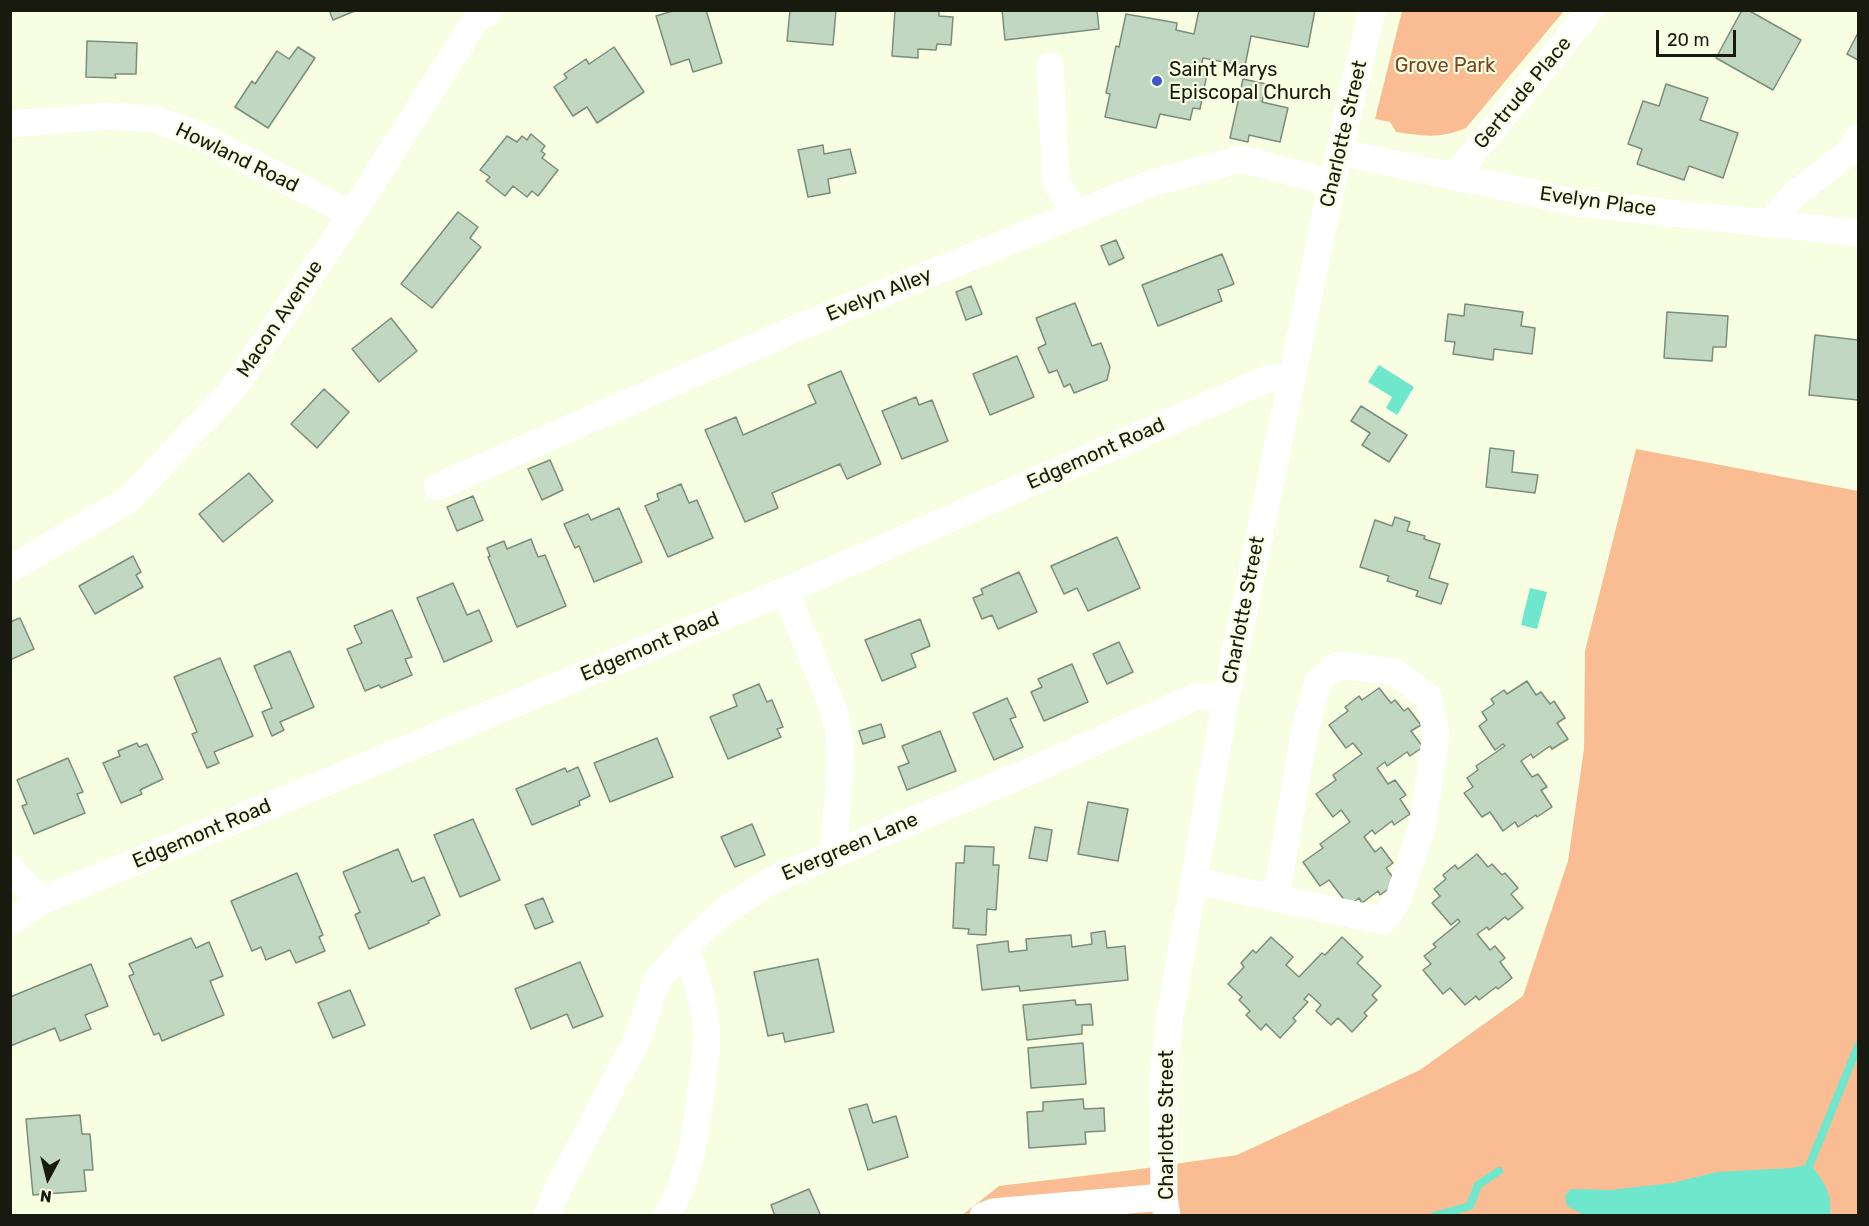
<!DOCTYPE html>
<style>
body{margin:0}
#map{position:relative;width:1869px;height:1226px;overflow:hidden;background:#f8fee1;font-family:Rubik,sans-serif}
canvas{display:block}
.frame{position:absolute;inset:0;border:12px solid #181a10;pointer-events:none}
.north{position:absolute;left:18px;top:1148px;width:60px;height:60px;-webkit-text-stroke:4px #f8fee1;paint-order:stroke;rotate:187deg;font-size:16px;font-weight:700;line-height:24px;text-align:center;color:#181a10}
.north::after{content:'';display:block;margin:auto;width:21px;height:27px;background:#181a10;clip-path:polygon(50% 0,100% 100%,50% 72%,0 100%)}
.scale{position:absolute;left:1656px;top:30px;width:80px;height:27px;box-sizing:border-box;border:3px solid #181a10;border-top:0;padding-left:8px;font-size:18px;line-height:21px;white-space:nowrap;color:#181a10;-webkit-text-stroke:4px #f8fee1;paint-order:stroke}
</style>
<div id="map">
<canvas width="1869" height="1226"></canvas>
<div class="frame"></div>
<div class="north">N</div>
<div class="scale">20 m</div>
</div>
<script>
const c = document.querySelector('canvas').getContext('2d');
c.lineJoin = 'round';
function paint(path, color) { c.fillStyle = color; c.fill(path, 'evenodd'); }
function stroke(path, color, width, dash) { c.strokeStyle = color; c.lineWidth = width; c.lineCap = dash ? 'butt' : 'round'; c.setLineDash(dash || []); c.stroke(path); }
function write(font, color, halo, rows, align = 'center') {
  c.font = font + ' Rubik,sans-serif'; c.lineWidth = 4.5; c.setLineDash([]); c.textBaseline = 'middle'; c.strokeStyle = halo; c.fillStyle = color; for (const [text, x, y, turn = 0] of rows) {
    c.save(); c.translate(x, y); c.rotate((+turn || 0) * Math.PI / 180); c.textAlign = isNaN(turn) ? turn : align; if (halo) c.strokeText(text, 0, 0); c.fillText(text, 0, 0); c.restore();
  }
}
paint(new Path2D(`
 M1402,11V10L1564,11L1466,128C1439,139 1424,136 1396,132L1390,122L1375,119Z
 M1636,449L1858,491V1215L961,1216L999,1186L1133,1170L1237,1155L1420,1070L1523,996L1568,861L1584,749L1585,651Z`), '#fabc92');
paint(new Path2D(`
 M1379,365L1414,387L1397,415L1386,408L1392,397L1368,382Z
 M1530,588L1547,592L1537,629L1521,625Z
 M1810,1164C1823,1180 1833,1194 1830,1215H1584L1567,1206L1565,1195L1571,1189L1610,1190L1672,1183L1717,1172L1791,1168Z`), '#6ee7cd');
stroke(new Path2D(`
 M1810,1164L1858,1046
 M1434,1216L1470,1206L1478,1185L1499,1171`), '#6ee7cd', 8);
const building = new Path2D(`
 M329,10H357L333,20Z
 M676,10H706L722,63L693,72L689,59L671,65L656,16Z
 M790,10H836L833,45L787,41Z
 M895,10H939V16L953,17L951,45L937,44L936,50L918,49V58L892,56Z
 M1002,10H1097L1099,29L1005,40Z
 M1199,10H1315L1308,47L1251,36L1245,66L1203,58L1201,67L1208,69L1200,109L1193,108L1190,120L1160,114L1156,128L1105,117L1110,94L1106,93L1116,46L1119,47L1126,14L1177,23L1176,30L1194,34Z
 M1742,10H1748L1801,40L1773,90L1716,58Z
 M1858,33V60L1847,54Z
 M87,41L137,43L136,74H115L116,78L86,77Z
 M298,47L315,58L268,128L235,107L252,81L255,84L277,51L289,59Z
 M614,47L644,92L597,123L587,107L573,116L554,87L567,78L564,74L586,59L589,64Z
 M1243,79L1266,84L1262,102L1288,108L1280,142L1249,135L1248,142L1230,138Z
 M1666,84L1708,98L1700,120L1738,133L1723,178L1689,166L1684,180L1637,164L1642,149L1628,144L1643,101L1659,106Z
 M531,134L545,146L541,151L545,154L542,158L558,170L538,196L532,191L527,197L513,186L505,196L486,181L490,177L480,170L507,136L517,142L522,136L527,140Z
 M823,145L824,154L850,149L856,173L828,179L830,193L808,197L798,150Z
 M458,212L478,227L470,238L481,247L432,308L401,284Z
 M1116,240L1124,258L1109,265L1101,246Z
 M1222,254L1234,284L1218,290L1222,301L1158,326L1142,285Z
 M971,286L982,314L966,320L956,292Z
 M1075,303L1092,346L1101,343L1110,367L1107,380L1074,393L1070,384L1064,387L1057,370L1049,373L1038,348L1046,344L1036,318Z
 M1465,304L1523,312L1521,326L1535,328L1532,354L1494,349L1493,360L1453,354L1455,342L1445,341L1448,314L1464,316Z
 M1667,312L1728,316L1726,347H1713L1712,361L1664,358Z
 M391,318L417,351L379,382L352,349Z
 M1815,335L1858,340V400L1809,395Z
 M1017,356L1034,397L990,415L973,374Z
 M841,371L881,464L847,479L840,464L772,493L778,508L745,522L705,430L736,417L743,435L816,403L808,385Z
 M324,389L349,412L317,448L291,424Z
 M916,397L919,405L932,400L948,441L902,459L882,411Z
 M1361,406L1407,435L1389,462L1362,445L1370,433L1351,421Z
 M1490,448L1514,451L1512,472L1538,475L1535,493L1486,487Z
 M550,460L563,490L542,500L528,469Z
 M249,473L273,501L223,542L199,514Z
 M681,484L689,503L697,500L713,538L668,557L645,506L659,500L657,494Z
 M473,496L483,520L457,531L447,507Z
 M619,508L642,562L594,582L579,546L575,548L564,524L588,514L591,520Z
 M1395,517L1410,522L1407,531L1425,536L1424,539L1440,544L1429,578L1448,584L1441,604L1416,596L1418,591L1387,581L1389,576L1360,567L1375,520L1392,526Z
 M1117,537L1140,588L1088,611L1077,588L1064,594L1051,566Z
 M531,539L538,557L545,555L566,606L517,627L488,557L490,556L487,548L504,541L507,549Z
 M133,556L141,572L136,575L143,587L95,614L79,586Z
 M1019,572L1037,612L998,629L992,615L982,619L973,598L983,594L981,589Z
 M453,583L467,615L479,610L492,641L444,662L417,598Z
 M392,610L412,657L405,659L412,675L381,688L379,685L365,691L347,649L362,643L354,626Z
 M20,618L34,649L10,660V622Z
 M920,619L930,646L911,654L916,667L882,681L865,640Z
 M1119,642L1133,672L1107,684L1093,654Z
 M290,651L314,707L280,722L284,730L272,736L262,712L272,708L254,666Z
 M220,658L253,736L214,752L219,763L207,768L192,734L197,732L174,677Z
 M1072,664L1088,702L1044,721L1031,692L1042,687L1038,679Z
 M1527,681L1536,695L1541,692L1550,704L1554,701L1565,718L1557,723L1568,739L1552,749L1550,746L1533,758L1531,754L1521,761L1532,777L1538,774L1547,787L1541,790L1552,807L1537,817L1536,815L1518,827L1515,822L1503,831L1490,812L1482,817L1464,793L1473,787L1467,778L1478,770L1476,766L1505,746L1503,744L1495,750L1479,726L1487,720L1482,712L1494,704L1491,699L1504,690L1507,694Z
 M759,684L767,702L772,700L783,727L777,729L781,737L728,759L710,717L737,706L733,695Z
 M1379,688L1391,703L1395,700L1404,711L1408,708L1421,725L1411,731L1423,747L1410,756L1407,752L1387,766L1385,762L1377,768L1388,784L1395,780L1406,795L1400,799L1410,814L1394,825L1392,821L1375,834L1372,830L1364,837L1375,852L1381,847L1393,863L1386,868L1397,883L1380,895L1378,891L1362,903L1359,898L1349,906L1329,880L1320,886L1303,862L1323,848L1320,844L1350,822L1341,810L1333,817L1316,794L1336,780L1333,775L1362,754L1353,743L1346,748L1329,725L1348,711L1345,707L1359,696L1362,700Z
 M1007,698L1016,717L1010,719L1023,747L994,760L973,713Z
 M881,724L885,737L863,744L859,731Z
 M940,731L956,771L907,790L898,767L909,763L902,746Z
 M657,738L673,777L610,802L594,763Z
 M137,743L139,747L147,744L163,779L140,790L142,794L121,803L103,763L120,756L118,751Z
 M68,758L83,792L77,794L85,813L34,834L22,806L27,804L17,780Z
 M578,767L590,796L579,801L580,805L532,825L516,789L565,768L567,772Z
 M1088,802L1128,809L1118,861L1078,854Z
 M473,819L500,880L460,897L434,835Z
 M752,824L765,855L735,867L721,837Z
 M1035,827L1052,830L1047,861L1029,858Z
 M965,846L994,847L993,865H999L996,910L987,909L986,935L968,934L969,929L953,928L956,863H964Z
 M398,849L412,882L424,877L440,915L428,921L429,923L369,949L355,915L360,912L343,872Z
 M1477,854L1488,867L1492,864L1502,875L1505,873L1518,888L1511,894L1523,908L1508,920L1505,917L1489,930L1487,927L1477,934L1490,950L1495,946L1505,958L1500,962L1512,978L1498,989L1496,987L1479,1000L1476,996L1465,1005L1450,988L1443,994L1423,970L1431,964L1424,956L1436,947L1433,944L1460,922L1458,919L1451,925L1432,903L1440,896L1434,889L1446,879L1443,875L1455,865L1458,869Z
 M297,873L323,935L319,937L325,951L296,963L290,950L266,960L261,947L252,951L231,901Z
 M543,898L553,922L535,929L525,905Z
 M1105,931L1107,948L1125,946L1128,980L1020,991L1019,986L982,990L977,945L1008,941L1009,952L1027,950L1026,939L1071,935L1072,947L1092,944L1091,933Z
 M1271,937L1293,957L1286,965L1299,977L1322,953L1325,955L1342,937L1363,957L1357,963L1381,986L1372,995L1377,1000L1364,1013L1367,1016L1352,1032L1338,1018L1331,1025L1316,1011L1321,1005L1309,994L1304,999L1308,1002L1293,1018L1296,1021L1280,1038L1266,1024L1261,1030L1246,1015L1250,1011L1239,1000L1242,997L1228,984L1244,967L1241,963L1253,950L1256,953Z
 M191,938L196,948L209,942L223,976L210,981L224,1015L162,1041L159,1033L154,1035L129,976L134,974L129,964Z
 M818,959L834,1032L785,1042L783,1033L768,1036L754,972Z
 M580,962L603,1016L573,1028L567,1014L531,1029L515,989Z
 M91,964L108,1006L85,1015L91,1029L60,1041L55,1028L10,1046V997Z
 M350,990L365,1025L333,1038L318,1003Z
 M1075,1000L1076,1005L1091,1004L1093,1025H1082V1034L1027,1040L1023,1005Z
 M1083,1043L1086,1084L1031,1088L1028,1048Z
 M1083,1099L1084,1109L1104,1108L1105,1131L1085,1132L1086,1144L1029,1148L1027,1112L1043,1111V1102Z
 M867,1104L873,1123L896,1116L908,1157L868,1170L849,1109Z
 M80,1115L82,1134H90L93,1170H84L86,1191L33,1195L26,1119Z
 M809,1189L821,1216H775L771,1205Z`);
paint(building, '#c1d7c2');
stroke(building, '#798e7a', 1.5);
stroke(new Path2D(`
 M1050,66L1056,182L1076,214
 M10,124L108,116L155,119L198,135L352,214
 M1340,152L1579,203L1858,233
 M1455,175L1591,10
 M1769,223L1796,193L1848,153L1858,138
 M437,487L795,329L1152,183L1242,159L1332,183
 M10,569L128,500L233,389L352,214L474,23L489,10
 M785,591L835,713L840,741V772L833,855
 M10,868L41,901
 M1195,881L1384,921L1399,897L1422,828L1436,734L1429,698L1395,672L1338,665L1318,682L1305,729L1276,898
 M10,922L41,901L785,591L1267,379L1291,377
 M548,1216L554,1196L638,1038L657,980L686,947L720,914L772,880L1035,769L1197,696L1226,698
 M666,1216C692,1176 696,1128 702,1083C704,1068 707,1052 707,1037C706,1006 695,976 686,947
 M983,1216L993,1212L1164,1197
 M1167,1216L1164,1197L1163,1075L1170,1017L1226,698L1332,183L1372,10`), '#fff', 27);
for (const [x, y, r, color] of [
 [1157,81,6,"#3e57ca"]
]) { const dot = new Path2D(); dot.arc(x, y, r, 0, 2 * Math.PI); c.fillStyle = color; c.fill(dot); stroke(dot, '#f8fee1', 2); }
write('20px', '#7a4620', '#f8fee1', [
 ["Grove Park",1445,66]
]);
write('20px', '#181a10', '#f8fee1', [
 ["Saint Marys",1169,70],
 ["Episcopal Church",1169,93]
], 'left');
write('20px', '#181a10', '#f8fee1', [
 ["Gertrude Place",1523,93,-50],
 ["Charlotte Street",1344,134,-77],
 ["Howland Road",237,158,26],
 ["Evelyn Place",1598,202,8],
 ["Evelyn Alley",879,295,-22],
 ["Macon Avenue",280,319,-56],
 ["Edgemont Road",1096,454,-24],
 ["Charlotte Street",1244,610,-79],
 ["Edgemont Road",650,647,-23],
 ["Edgemont Road",202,834,-23],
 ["Evergreen Lane",850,847,-23],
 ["Charlotte Street",1167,1125,-90]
]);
</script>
